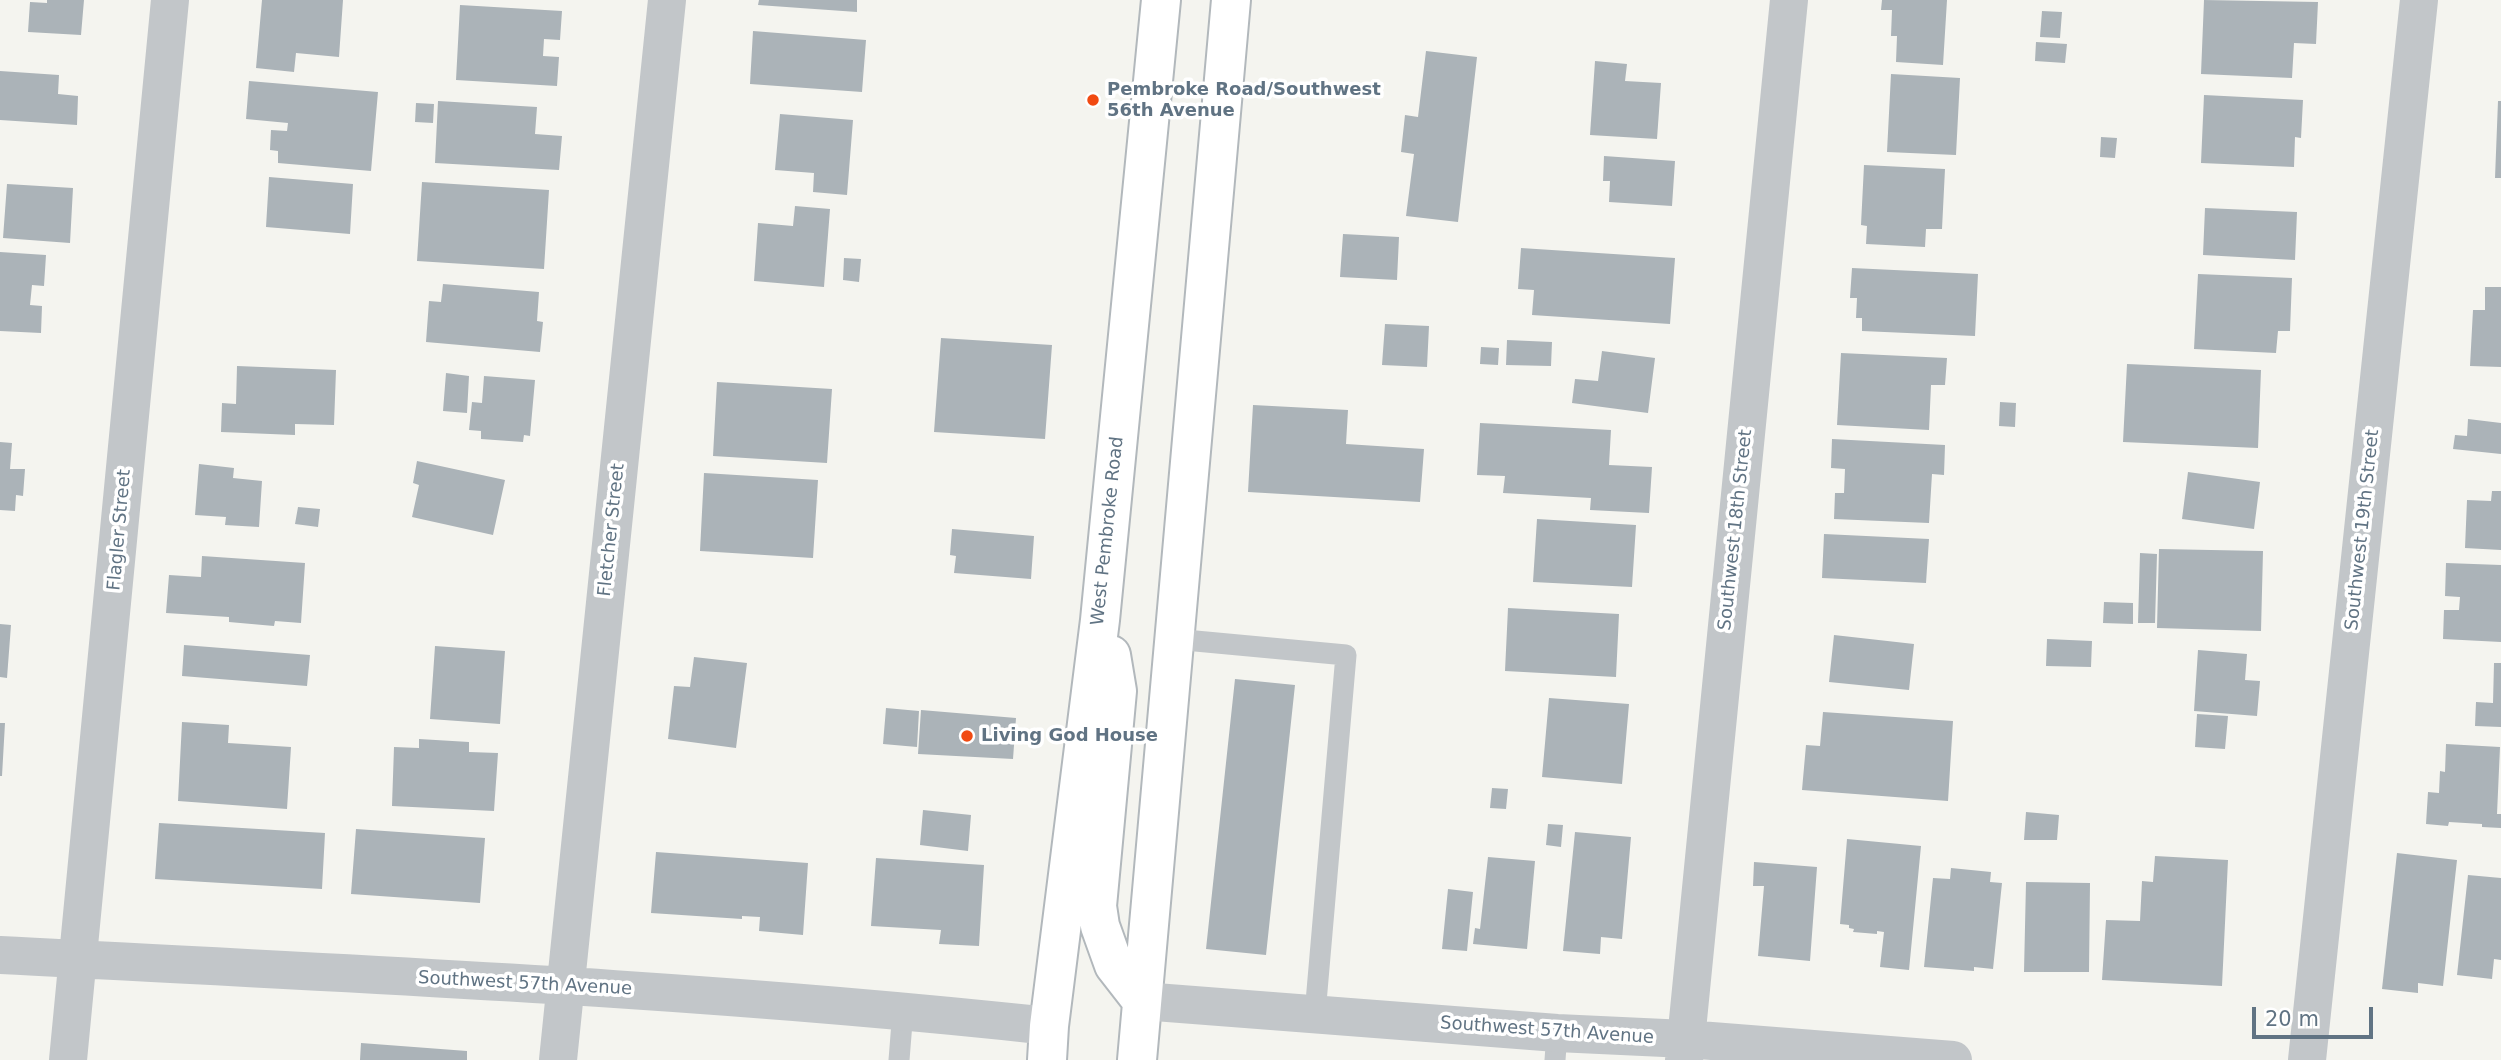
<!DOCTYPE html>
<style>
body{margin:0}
#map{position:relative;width:2501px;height:1060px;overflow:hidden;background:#f4f4ef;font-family:"DejaVu Sans",sans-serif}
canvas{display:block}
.scale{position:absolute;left:2252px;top:1007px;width:121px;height:32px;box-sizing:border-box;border:4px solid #607383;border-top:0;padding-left:9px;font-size:21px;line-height:24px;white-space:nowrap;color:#607383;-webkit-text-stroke:5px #fff;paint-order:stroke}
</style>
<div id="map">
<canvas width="2501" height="1060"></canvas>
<div class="scale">20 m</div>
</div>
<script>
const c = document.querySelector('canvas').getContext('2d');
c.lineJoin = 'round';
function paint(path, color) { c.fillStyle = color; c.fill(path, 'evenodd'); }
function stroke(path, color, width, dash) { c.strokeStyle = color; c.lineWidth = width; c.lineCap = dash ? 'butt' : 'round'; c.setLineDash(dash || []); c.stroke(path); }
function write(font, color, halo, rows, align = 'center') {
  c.font = font + ' "DejaVu Sans",sans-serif'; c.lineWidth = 7; c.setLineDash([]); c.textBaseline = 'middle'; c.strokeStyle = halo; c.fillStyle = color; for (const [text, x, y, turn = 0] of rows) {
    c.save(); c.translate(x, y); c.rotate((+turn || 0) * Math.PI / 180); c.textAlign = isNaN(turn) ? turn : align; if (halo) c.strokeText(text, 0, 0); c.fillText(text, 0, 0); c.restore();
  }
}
paint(new Path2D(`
 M47,0H84L81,35L28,32L30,2L47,3Z
 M262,0H343L339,57L296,53L294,72L256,68Z
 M759,0H857V12L758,5Z
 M1882,0H1947L1943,65L1896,62L1897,36H1891L1892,10H1881Z
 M2204,0L2318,2L2316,44L2294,43L2292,78L2201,74Z
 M460,5L562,11L560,40L544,39L543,56L559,57L557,86L456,80Z
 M2042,11L2062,12L2060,38L2040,37Z
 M753,31L866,40L862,92L750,84Z
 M2036,42L2067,44L2065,63L2035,61Z
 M1426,51L1477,57L1458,222L1406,216L1414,154L1401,152L1405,115L1418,117Z
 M1595,61L1627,64L1625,81L1661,83L1657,139L1590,135Z
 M0,71L59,75L58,94L78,96L77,125L0,120Z
 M1891,74L1960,78L1956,155L1887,152Z
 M249,81L378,92L371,171L278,163V151L270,150L271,130L287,131L288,123L246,119Z
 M2204,95L2303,100L2301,138L2295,137L2294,167L2201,163Z
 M438,101L537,107L535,134L562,136L559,170L435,163Z
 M2498,101H2501V178H2495Z
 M416,103L434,104L433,123L415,122Z
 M780,114L853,120L847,195L813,192L814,173L775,170Z
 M2101,137L2117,138L2115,158L2100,157Z
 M1604,156L1675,161L1672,206L1609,202L1610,181H1603Z
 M1864,165L1945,169L1942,229H1926L1925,247L1866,244L1867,226L1861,225Z
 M269,177L353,184L350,234L266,227Z
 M422,182L549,190L544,269L417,261Z
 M7,184L73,188L70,243L3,238Z
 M795,206L830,209L824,287L754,281L758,223L793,226Z
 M2205,208L2297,212L2295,260L2203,255Z
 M1343,234L1399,237L1397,280L1340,277Z
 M1521,248L1675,258L1670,324L1532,315L1534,290L1518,289Z
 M0,252L46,255L44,286L32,285L30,305L42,306L41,333L0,331Z
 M844,258L861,259L859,282L843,280Z
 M1852,268L1978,274L1975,336L1862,331V318H1856L1857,298H1850Z
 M2198,274L2292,278L2290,331H2278L2276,353L2194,349Z
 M443,284L539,292L537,321L543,322L540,352L426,342L429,301L441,302Z
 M2485,287H2501V367L2470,366L2473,310H2485Z
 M1385,324L1429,326L1427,367L1382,365Z
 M941,338L1052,345L1045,439L934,432Z
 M1507,340L1552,342L1551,366L1506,365Z
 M1481,347L1499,348L1498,365L1480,364Z
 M1602,351L1655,358L1648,413L1572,403L1575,379L1598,381Z
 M1841,353L1947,358L1945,385H1931L1929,430L1837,425Z
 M2127,364L2261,370L2258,448L2123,442Z
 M237,366L336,370L334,425L295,424V435L221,432L222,403L236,404Z
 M446,373L469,376L467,413L443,411Z
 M484,376L535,380L530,436L524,435L523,442L481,439V431L469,430L472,402L482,403Z
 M717,382L832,389L827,463L713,456Z
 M2000,402L2016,403L2015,427L1999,426Z
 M1253,405L1348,410L1346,444L1424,449L1420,502L1248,492Z
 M2468,419L2501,423V454L2453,449L2455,435L2467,436Z
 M1480,423L1611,430L1609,465L1652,467L1649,513L1590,510L1591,498L1503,493L1505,476L1477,475Z
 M1832,439L1945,445L1944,475L1932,474L1929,523L1834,519L1835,493H1844L1845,469L1831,468Z
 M0,442L12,443L10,469H25L23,496L16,495L15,511L0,510Z
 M417,461L505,480L493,535L412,517L419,485L413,483Z
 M199,464L234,468L233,478L262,481L259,527L225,525L226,517L195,515Z
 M2188,472L2260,482L2254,529L2182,519Z
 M704,473L818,480L813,558L700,551Z
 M2492,491H2501V550L2465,548L2467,500L2491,501Z
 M298,507L320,509L318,527L295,524Z
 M1537,519L1636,525L1632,587L1533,582Z
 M952,529L1034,536L1031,579L954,573L956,556L950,555Z
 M1824,534L1929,539L1926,583L1822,578Z
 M2159,549L2263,551L2261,631L2157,628Z
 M2140,553L2157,554L2155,623H2138Z
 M202,556L305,563L301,623L275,621L274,626L229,622V617L166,613L169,575L201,577Z
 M2446,563L2501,565V642L2443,639L2444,610H2459L2460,597L2445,596Z
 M2104,602L2133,603V624L2103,623Z
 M1508,608L1619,614L1616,677L1505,671Z
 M0,624L11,625L7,678L0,677Z
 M1834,635L1914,644L1909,690L1829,682Z
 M2047,639L2092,641L2091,667L2046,666Z
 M184,645L310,655L307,686L182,676Z
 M435,646L505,651L500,724L430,719Z
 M2198,650L2247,654L2245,680L2260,681L2257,716L2194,711Z
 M694,657L747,663L736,748L668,739L674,686L690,687Z
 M2494,663H2501V727L2475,726L2476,702L2493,703Z
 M1235,679L1295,685L1266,955L1206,949Z
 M1549,698L1629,704L1622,784L1542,777Z
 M886,708L919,711L917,747L883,744Z
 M921,710L1016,718L1013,759L918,754Z
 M1823,712L1953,721L1948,801L1802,790L1806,745L1820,746Z
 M2197,714L2228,716L2225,749L2195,747Z
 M182,722L229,725L228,743L291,747L287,809L178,801Z
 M0,723H5L2,776H0Z
 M419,739L469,742V752L498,753L494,811L392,806L394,747L419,748Z
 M2446,744L2500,747L2497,814H2501V828L2482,827V824L2449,822L2448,826L2426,824L2428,792L2439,793L2440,771L2445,772Z
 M1492,788L1508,789L1506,809L1490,808Z
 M923,810L971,815L968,851L920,845Z
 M2026,812L2059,815L2057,840H2024Z
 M159,823L325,833L322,889L155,879Z
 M1548,824L1563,825L1561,847L1546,845Z
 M356,829L485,838L480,903L351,894Z
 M1575,832L1631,837L1622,939L1601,937L1600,954L1563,951Z
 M1847,839L1921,846L1909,970L1880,967L1884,932L1877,931V934L1853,932L1854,929L1849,928V925L1840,924Z
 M656,852L808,863L803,935L759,931L760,917L742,916V919L651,913Z
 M2397,853L2457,860L2443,986L2418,983V993L2382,989Z
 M2155,856L2228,860L2222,986L2102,980L2106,920L2140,921L2142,881L2153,882Z
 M1488,857L1535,861L1527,949L1473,944L1475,928L1480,929Z
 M876,858L984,865L979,946L939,944L941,930L871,926Z
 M1754,862L1817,867L1810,961L1758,956L1764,886H1753Z
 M1951,868L1991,872L1990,882L2002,883L1993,969L1974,967V971L1924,967L1933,878L1950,879Z
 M2468,875L2501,878V960L2494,959L2492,979L2457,975Z
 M2026,882L2090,883L2089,972H2024Z
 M1448,889L1473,892L1467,951L1442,949Z
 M361,1043L467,1051V1060H360Z`), '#abb3b8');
const secondary = new Path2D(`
 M1111,655L1117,691L1097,906L1100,926L1114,965L1142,1001
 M1047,1060L1049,1026L1100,620L1161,0
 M1137,1060L1231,0`);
stroke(secondary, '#b2b8bc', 42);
stroke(new Path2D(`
 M1174,639L1346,655L1315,1014
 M899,1060L903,1010
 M1555,1060L1557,1033`), '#c2c6c9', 21);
stroke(new Path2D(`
 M0,955C350,974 700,988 1049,1026
 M1142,1001L1557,1033L1686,1039L1953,1060
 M68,1060L170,0
 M558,1060L667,0
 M1684,1060L1789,0
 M2307,1060L2419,0`), '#c2c6c9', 38);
stroke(secondary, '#fff', 38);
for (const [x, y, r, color] of [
 [1093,100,7,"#f14a12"],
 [967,736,7,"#f14a12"]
]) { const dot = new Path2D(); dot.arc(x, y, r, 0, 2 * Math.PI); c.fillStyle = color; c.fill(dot); stroke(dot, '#fff', 2.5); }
write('bold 18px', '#607383', '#fff', [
 ["Pembroke Road/Southwest",1107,90],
 ["56th Avenue",1107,111],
 ["Living God House",981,736]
], 'left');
write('18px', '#607383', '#fff', [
 ["Flagler Street",120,530,-85],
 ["Fletcher Street",612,530,-84],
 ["Southwest 18th Street",1736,530,-84],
 ["Southwest 19th Street",2363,530,-84],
 ["West Pembroke Road",1108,531,-84],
 ["Southwest 57th Avenue",525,984,3],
 ["Southwest 57th Avenue",1547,1031,4]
]);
</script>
